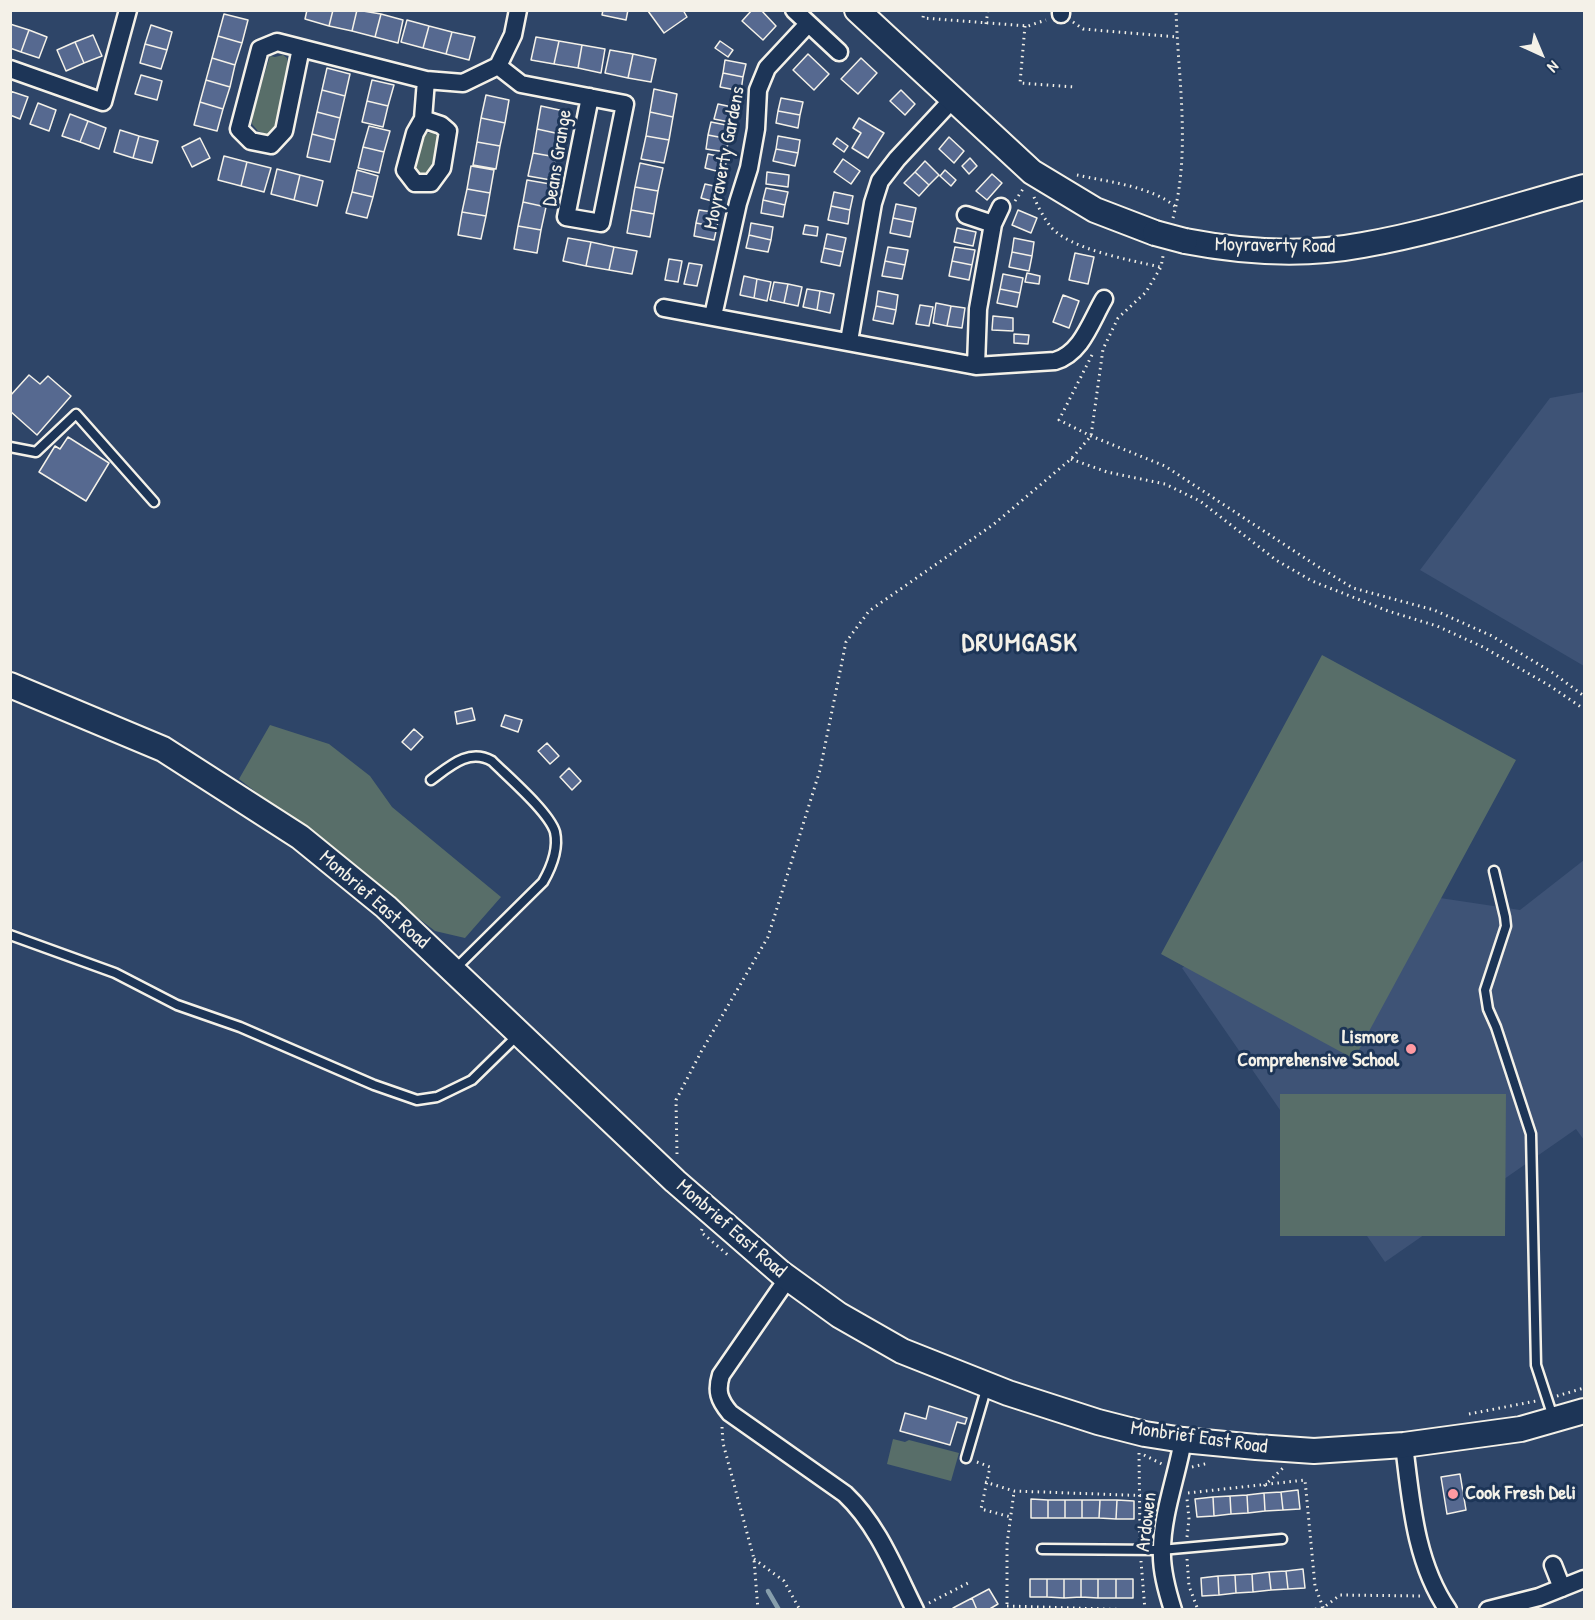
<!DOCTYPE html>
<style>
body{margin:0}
#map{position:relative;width:1595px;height:1620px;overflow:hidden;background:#2e4568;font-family:"Patrick Hand",sans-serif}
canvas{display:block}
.frame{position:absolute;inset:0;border:12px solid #f4f1e8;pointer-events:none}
.north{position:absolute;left:1511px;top:24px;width:60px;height:60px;-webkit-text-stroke:4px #1d3557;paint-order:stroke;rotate:136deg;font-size:16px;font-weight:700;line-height:24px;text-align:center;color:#f4f1e8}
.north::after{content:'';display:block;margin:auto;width:21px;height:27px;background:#f4f1e8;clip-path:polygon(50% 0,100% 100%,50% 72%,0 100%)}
</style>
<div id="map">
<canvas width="1595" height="1620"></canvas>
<div class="frame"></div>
<div class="north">N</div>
</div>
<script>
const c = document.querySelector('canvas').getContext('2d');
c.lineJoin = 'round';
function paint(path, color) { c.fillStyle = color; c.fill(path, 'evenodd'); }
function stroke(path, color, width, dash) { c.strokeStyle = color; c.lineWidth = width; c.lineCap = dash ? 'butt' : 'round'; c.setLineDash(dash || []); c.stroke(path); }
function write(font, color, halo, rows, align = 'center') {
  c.font = font + ' "Patrick Hand",sans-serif'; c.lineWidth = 6; c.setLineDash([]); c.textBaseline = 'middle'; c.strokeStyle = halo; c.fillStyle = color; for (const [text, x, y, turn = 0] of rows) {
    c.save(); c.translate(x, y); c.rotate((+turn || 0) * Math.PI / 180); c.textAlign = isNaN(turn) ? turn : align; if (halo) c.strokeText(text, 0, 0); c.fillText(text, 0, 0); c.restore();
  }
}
paint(new Path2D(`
 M1584,392V666L1420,570L1550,398Z
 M1384,826L1440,898L1520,910L1584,860V1140L1576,1129L1385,1262L1182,968Z`), '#3e5376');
paint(new Path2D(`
 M283,55L287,58L288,68L292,69L277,130L268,135L258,131L252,124L253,112L270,56L275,57Z
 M427,133H434L440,139L439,154L431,175L423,176L417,171C416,160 420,143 427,133Z
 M1322,655L1516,760L1354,1059L1161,954Z
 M270,725L329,744L370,776L392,807L501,897L465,938L435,931L239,779Z
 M1280,1094H1506L1505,1236H1280Z
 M893,1439L905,1442L909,1440L959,1453L951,1481L887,1464Z`), '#586e69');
stroke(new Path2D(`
 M768,1591L779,1610`), '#879fac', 4.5);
const building = new Path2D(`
 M307,10H333L329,26L305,19Z
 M333,10H357L352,31L329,26Z
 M357,10L381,14L375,37L352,31Z
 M603,10H628L626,20L602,15Z
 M683,10L687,17L664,33L648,11Z
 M752,10H761L776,26L763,40L742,21Z
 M224,14L248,20L242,43L218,36Z
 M381,14L403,20L398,43L375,37Z
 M407,20L429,26L423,48L401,42Z
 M10,24L29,30L21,52L10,48Z
 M151,25L172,32L167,50L145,44Z
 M429,26L452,32L446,54L423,48Z
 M29,30L47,37L39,58L21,52Z
 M452,32L475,37L469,60L446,54Z
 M93,35L102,56L84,63L75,42Z
 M218,36L242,43L235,65L212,58Z
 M536,37L559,41L554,64L531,60Z
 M559,41L582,45L578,68L554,64Z
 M720,41L733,50L728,57L715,48Z
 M75,42L84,63L66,71L57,50Z
 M145,44L167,50L161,69L140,63Z
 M582,45L605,49L601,73L578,68Z
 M610,50L633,54L628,78L605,73Z
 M633,54L656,59L651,82L628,78Z
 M808,54L829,74L814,90L793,70Z
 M212,58L235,65L230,87L206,80Z
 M861,58L877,73L858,94L841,79Z
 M725,60L746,64L743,77L723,73Z
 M327,68L350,74L345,96L322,90Z
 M723,73L743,77L741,91L720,87Z
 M141,75L162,81L157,100L135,94Z
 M206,80L230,87L223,109L200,102Z
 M372,80L394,85L388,106L367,101Z
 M654,89L677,94L673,117L650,112Z
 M322,90L345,96L340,118L317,112Z
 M901,90L915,104L905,115L890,101Z
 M10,91L28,97L20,119L10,115Z
 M486,95L509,100L505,123L481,118Z
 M781,98L803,102L800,115L778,111Z
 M367,101L388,106L383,127L362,122Z
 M200,102L223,109L217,131L194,125Z
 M38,103L56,110L49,131L30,124Z
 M718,104L737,108L734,123L714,119Z
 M541,106L564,111L560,134L537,129Z
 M778,111L800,115L798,128L776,123Z
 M317,112L340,118L335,140L312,134Z
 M650,112L673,117L669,140L646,136Z
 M70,114L88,121L80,142L62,136Z
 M481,118L505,123L500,146L477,142Z
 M859,118L884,133L868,158L852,148L861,133L853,128Z
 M88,121L106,128L99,149L80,142Z
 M711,122L731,126L729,139L708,135Z
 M369,126L390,131L384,152L363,147Z
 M537,129L560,134L556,157L533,153Z
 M120,130L139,136L133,158L114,152Z
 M312,134L335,140L330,162L307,157Z
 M708,135L729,139L726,152L706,149Z
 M139,136L158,141L152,163L133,158Z
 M646,136L669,140L664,163L641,159Z
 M778,136L800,140L798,153L776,149Z
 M949,137L964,151L954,163L939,149Z
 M200,138L210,158L192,167L182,147Z
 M837,138L848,146L844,152L833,144Z
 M477,142L500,146L496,169L473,165Z
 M363,147L384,152L379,173L358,168Z
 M776,149L798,153L795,166L773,161Z
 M533,153L556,157L551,180L528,176Z
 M708,154L727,158L724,173L705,168Z
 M224,156L247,162L241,186L218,180Z
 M970,158L977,166L969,174L962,166Z
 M843,159L860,171L851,184L834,172Z
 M925,161L939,175L929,185L915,172Z
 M247,162L271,168L264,192L241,186Z
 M640,163L663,168L658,191L635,187Z
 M471,166L494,170L490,193L467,189Z
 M277,169L300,175L294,200L271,194Z
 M357,170L378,176L373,197L352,192Z
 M945,170L956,180L951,186L940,176Z
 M767,172L789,175L788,187L766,184Z
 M915,172L929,185L919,196L904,183Z
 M992,174L1002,183L987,200L976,191Z
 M300,175L323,181L317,206L294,200Z
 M527,180L550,184L546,207L523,202Z
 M705,184L723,188L719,203L701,198Z
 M635,187L658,191L654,214L631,210Z
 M766,188L788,192L785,205L763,200Z
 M467,189L490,193L486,216L462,212Z
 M352,192L373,197L367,218L346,213Z
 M834,192L853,196L850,210L831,206Z
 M763,200L785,205L783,217L761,213Z
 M523,202L546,207L541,230L518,226Z
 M896,204L916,208L913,222L893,218Z
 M831,206L850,210L848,224L828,220Z
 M631,210L654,214L650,237L627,233Z
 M699,210L719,213L717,227L696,223Z
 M1018,210L1037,218L1031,233L1012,225Z
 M462,212L486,216L481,239L458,235Z
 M893,218L913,222L910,237L890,233Z
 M696,223L717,227L714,240L694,236Z
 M751,223L773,227L771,240L749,235Z
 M805,225L818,227L817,236L803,234Z
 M518,226L541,230L537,253L514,249Z
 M957,228L976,232L973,246L954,242Z
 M827,234L846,238L843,252L824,248Z
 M749,235L771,240L768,252L746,248Z
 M568,238L591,242L586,266L563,261Z
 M1014,238L1034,242L1032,256L1012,252Z
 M591,242L614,247L609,270L586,266Z
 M614,247L637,251L632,274L609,270Z
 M888,247L908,250L905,265L885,261Z
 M955,247L975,250L972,265L952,261Z
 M824,248L843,252L840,266L821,262Z
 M1012,252L1032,256L1029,271L1009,267Z
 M1075,253L1094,257L1088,284L1069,280Z
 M669,259L682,261L678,282L665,280Z
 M885,261L905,265L902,279L882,276Z
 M952,261L972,265L969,280L949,276Z
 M689,263L702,265L697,286L684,284Z
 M1027,273L1040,276L1039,284L1025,282Z
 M1003,274L1023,278L1020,293L1000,289Z
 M744,276L757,279L754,298L740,295Z
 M757,279L771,282L767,301L754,298Z
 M774,282L788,284L784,303L770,300Z
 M788,284L802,287L798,306L784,303Z
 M807,289L820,291L817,310L803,307Z
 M1000,289L1020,293L1017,307L997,303Z
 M820,291L834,294L830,313L817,310Z
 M878,291L898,295L896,310L876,306Z
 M1063,295L1079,301L1069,328L1053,322Z
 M936,303L951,306L947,326L933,323Z
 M920,305L933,307L929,326L916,324Z
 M876,306L896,310L893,324L873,320Z
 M951,306L965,308L962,328L947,326Z
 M993,316L1013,318V331L992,330Z
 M1014,334L1029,335L1028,344L1014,343Z
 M29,375L40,384L48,376L71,396L37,435L10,411V396Z
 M68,437L109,463L86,501L39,472L55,446L60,449Z
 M472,708L475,720L457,724L455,712Z
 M505,715L522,720L518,732L501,726Z
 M414,729L423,737L411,750L402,742Z
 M547,743L559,756L550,764L538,751Z
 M569,768L581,781L572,790L560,777Z
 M929,1406L967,1418L965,1424L957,1422L950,1445L900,1431L905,1413L926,1419Z
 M1460,1474L1466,1510L1447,1514L1441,1477Z
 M1298,1490L1300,1509L1283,1510L1281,1492Z
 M1281,1492L1283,1510L1265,1511L1264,1493Z
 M1264,1493L1265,1511L1248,1513L1247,1495Z
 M1247,1495L1248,1513L1231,1514L1230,1496Z
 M1230,1496L1231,1514L1214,1516L1213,1497Z
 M1213,1497L1214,1516L1197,1517L1195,1499Z
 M1031,1499L1048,1500V1518H1031Z
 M1048,1500H1065V1518H1048Z
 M1065,1500H1082V1518H1065Z
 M1082,1500H1100L1099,1518H1082Z
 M1100,1500H1117L1116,1519L1099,1518Z
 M1117,1500L1134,1501V1519H1116Z
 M1303,1569L1305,1588L1288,1589L1286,1571Z
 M1286,1571L1288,1589L1271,1590L1269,1572Z
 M1269,1572L1271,1590L1253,1592L1252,1574Z
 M1252,1574L1253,1592L1236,1593L1235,1575Z
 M1235,1575L1236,1593L1219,1595L1218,1576Z
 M1218,1576L1219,1595L1202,1596L1201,1578Z
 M1030,1579H1047V1597H1030Z
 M1047,1579H1064V1598L1047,1597Z
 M1064,1579H1081V1597L1064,1598Z
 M1081,1579H1098V1598L1081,1597Z
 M1098,1579H1116V1598H1098Z
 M1116,1579H1133V1598H1116Z
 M989,1589L998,1604L988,1610H977L972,1598Z
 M972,1598L977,1610H954L953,1608Z`);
paint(building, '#566990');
stroke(building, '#f4f1e8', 1.5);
const lane = new Path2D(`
 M10,447L36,452L76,414L154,502
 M431,780C450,766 469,748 492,761C508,777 549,812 555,832C559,850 551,868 543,882L454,970
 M1494,871L1505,917L1506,926L1485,990L1488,1009L1496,1027L1531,1134L1536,1365L1553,1417
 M10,935L115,973L177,1005L240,1027L374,1085L417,1100L437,1097L472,1080L518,1035
 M966,1458L987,1386
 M1042,1549L1161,1550L1282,1539`);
const street = new Path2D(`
 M794,10L839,52
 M1061,14V10
 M301,48L284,131L271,145L251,141L239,129L260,49L277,42L426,80L463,83L498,66L513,35L518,10
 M498,66L521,84L625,104L601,223L566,217L590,97
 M10,69L103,102L128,10
 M423,119L441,125L448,131L442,168L431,183H415L405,170L415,133L423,119L426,80
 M966,215L993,224
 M664,308L976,366L1055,361C1082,353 1091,321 1104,299
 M713,316L738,203L749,168L756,129L758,90L767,68L808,24
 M849,341L873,203L880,181L897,159L952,100
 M976,366L978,309L993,224L1001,207
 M788,1278L721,1375C716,1391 719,1400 730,1413L845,1494C878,1525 895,1570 915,1610
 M1404,1445C1411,1501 1415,1562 1448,1610
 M1553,1565L1562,1588
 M1173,1610C1167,1591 1161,1570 1162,1550C1162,1514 1177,1476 1183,1440
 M1488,1610L1539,1597L1584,1579`);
const secondary = new Path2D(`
 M857,10L1032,172L1095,210L1155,233
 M1185,241C1242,252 1305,256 1363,245C1438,232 1511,207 1584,187
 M10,685L163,749L300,837L386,907L675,1181L781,1273L839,1315L902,1351L1008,1393L1098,1422L1145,1434L1183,1440L1256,1447L1314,1451L1404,1445L1521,1429L1584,1411`);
stroke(lane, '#f4f1e8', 13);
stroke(street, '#f4f1e8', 21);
stroke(secondary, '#f4f1e8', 28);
stroke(new Path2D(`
 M924,10L923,18L1028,26L1046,20
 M1073,22L1083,29L1177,37
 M986,24L988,10
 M1025,26L1020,83L1074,87
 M1077,175C1108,182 1151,186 1176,207
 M1034,197C1038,207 1044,218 1050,226C1070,250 1131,260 1160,267
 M1015,201L1023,189
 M1173,218C1191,151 1178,78 1176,10
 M1092,355L1059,420L1091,436L1165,466L1317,566L1353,588L1434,610L1492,636L1553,673L1584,696
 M1071,459L1107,472L1165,484L1200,501L1276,560L1312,581L1388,611L1437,626L1483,647L1550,686L1584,709
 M677,1154L676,1100L701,1052L768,937L820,770L846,642L869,611L994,524L1071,459L1091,436L1103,349L1118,318L1146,292L1161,267L1163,256
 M702,1229L701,1232L728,1255
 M1557,1396L1584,1388
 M1469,1414L1536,1401
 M722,1427L723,1443L754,1559L758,1610
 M1139,1453L1140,1539
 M1144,1455L1162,1464
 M977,1462L990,1467L981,1509L1011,1517
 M1192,1467L1209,1463
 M985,1482L1014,1491L1153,1496
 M1264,1486L1283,1468
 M1188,1493L1305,1480L1315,1586L1324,1610
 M1187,1537L1189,1519L1187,1499
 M754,1559L784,1581L800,1610
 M1187,1559L1189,1586L1198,1610
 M1141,1561L1145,1610
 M929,1603L970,1582
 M1007,1606L1137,1610
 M1007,1610V1544L1014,1492
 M1309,1610L1323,1608L1340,1595L1423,1596`), '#f4f1e8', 3, [1.5, 4.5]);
stroke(lane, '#1d3557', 8);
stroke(street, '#1d3557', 16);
stroke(secondary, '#1d3557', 24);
const secondaryBridge = new Path2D(`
 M1155,233L1185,241`);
stroke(secondaryBridge, '#f4f1e8', 28, []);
stroke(secondaryBridge, '#1d3557', 24);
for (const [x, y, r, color] of [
 [1411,1049,6,"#ff9aa2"],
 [1453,1494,6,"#ff9aa2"]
]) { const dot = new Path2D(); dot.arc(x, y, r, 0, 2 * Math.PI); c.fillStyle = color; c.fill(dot); stroke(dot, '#1d3557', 2); }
write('20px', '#f4f1e8', '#1d3557', [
 ["Deans Grange",558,158,-81],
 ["Moyraverty Gardens",725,158,-79],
 ["Moyraverty Road",1275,246,1],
 ["Monbrief East Road",374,900,41],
 ["Monbrief East Road",731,1229,41],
 ["Monbrief East Road",1199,1438,8],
 ["Ardowen",1147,1522,-83]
]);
write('bold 20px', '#f4f1e8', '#1d3557', [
 ["Lismore",1399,1038],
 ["Comprehensive School",1399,1061],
 ["Cook Fresh Deli",1465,1494,"left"]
], 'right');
c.letterSpacing = '1.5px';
write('bold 26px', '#f4f1e8', '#1d3557', [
 ["DRUMGASK",1020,644]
]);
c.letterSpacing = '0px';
</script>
